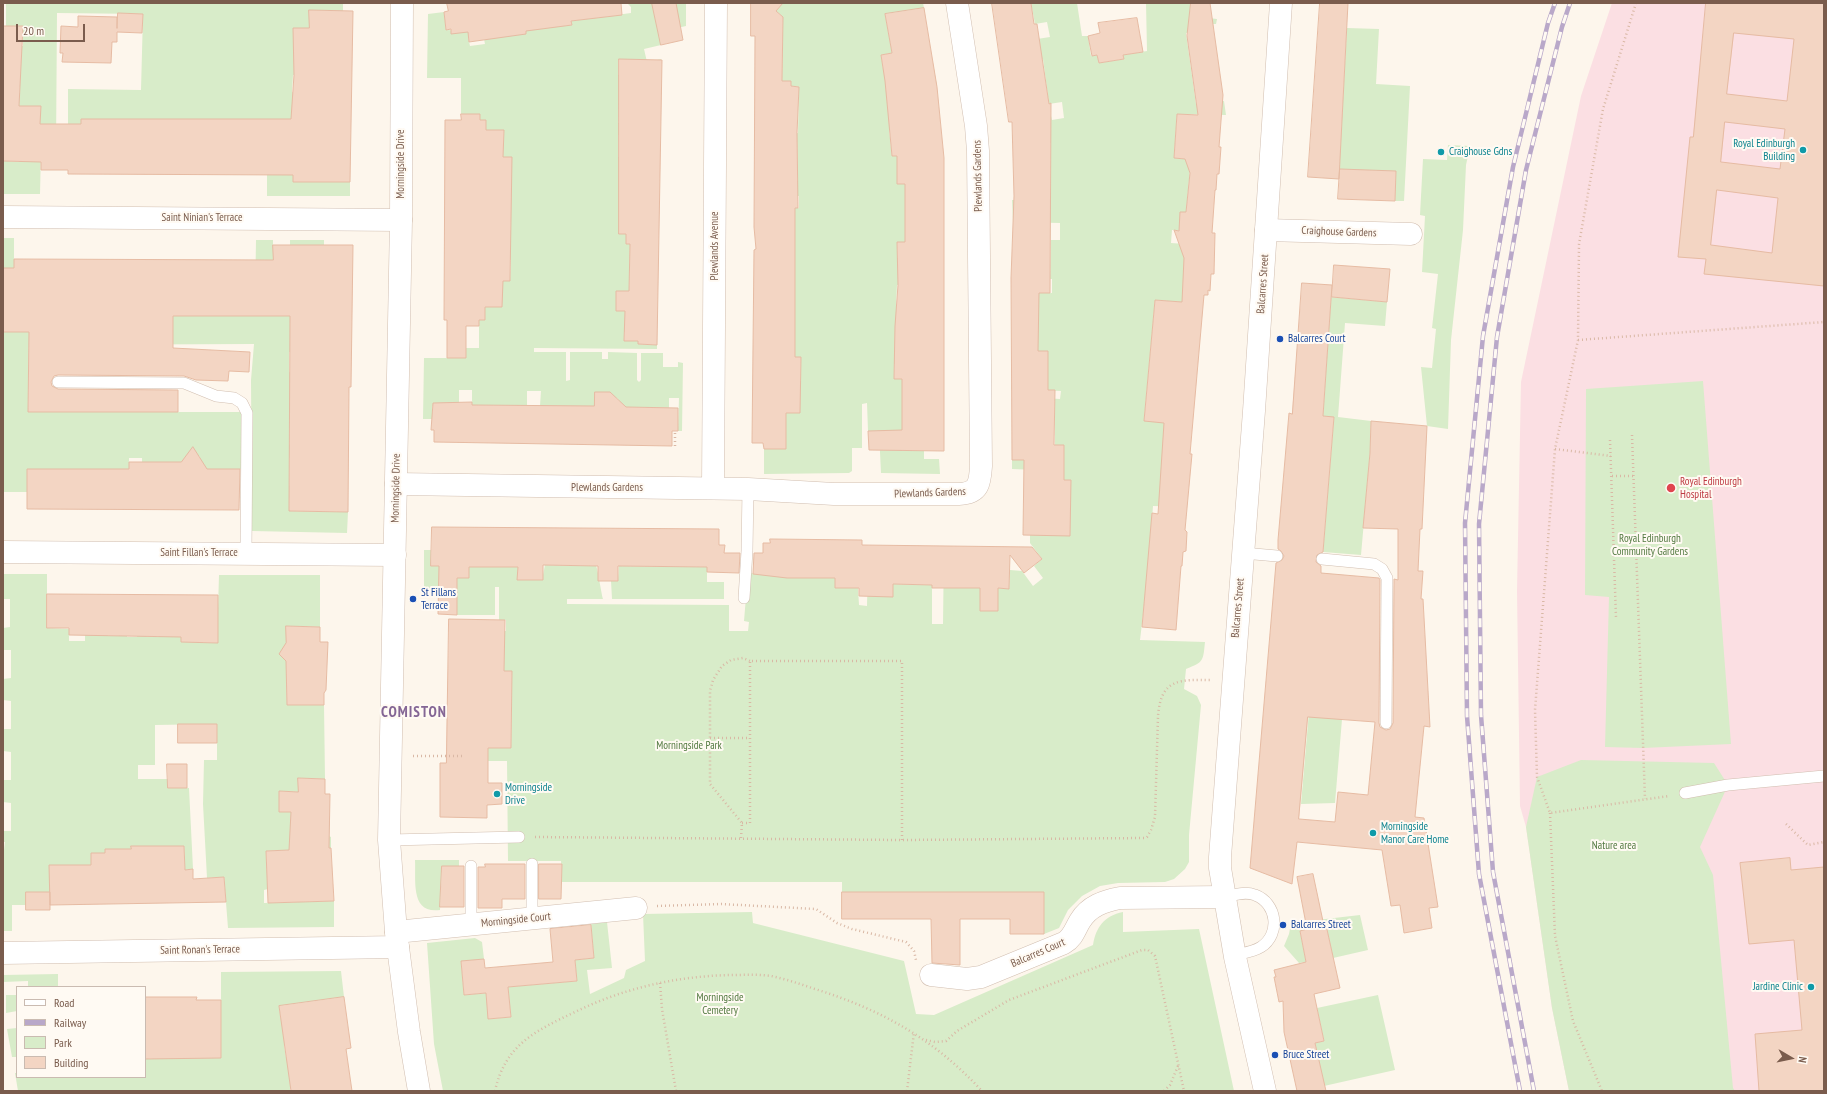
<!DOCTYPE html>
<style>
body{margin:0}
#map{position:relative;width:1827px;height:1094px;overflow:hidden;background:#fdf6ec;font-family:"PT Sans Narrow",sans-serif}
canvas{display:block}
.frame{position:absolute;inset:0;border:4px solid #7a5c4d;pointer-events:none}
.legend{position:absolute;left:16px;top:986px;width:130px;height:92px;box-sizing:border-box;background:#fffaf3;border:1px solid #cabbb1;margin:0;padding:5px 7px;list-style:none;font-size:12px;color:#7a5c4d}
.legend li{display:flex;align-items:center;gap:8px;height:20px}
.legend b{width:20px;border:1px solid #cabbb1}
.north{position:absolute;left:1771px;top:1038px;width:40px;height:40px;-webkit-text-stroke:3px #fffaf3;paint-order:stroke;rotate:99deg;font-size:11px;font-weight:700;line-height:16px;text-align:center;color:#7a5c4d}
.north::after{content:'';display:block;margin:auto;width:14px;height:18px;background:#7a5c4d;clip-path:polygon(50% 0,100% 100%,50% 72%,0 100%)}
.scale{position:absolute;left:16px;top:24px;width:69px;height:18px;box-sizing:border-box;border:2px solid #7a5c4d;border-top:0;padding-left:5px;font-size:12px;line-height:14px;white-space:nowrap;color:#7a5c4d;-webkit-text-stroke:3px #fffaf3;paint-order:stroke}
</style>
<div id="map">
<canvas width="1827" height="1094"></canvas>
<div class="frame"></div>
<ul class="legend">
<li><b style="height:5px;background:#fff"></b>Road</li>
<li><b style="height:5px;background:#b9a8c9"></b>Railway</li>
<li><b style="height:11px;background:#d8ecc9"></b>Park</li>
<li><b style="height:11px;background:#f3d5c3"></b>Building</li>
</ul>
<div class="north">N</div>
<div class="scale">20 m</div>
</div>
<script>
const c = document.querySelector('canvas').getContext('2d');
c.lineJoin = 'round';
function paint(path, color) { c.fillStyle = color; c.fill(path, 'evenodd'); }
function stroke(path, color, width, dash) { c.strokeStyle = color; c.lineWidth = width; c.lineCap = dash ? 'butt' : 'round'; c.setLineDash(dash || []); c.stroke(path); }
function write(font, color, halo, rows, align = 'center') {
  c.font = font + ' "PT Sans Narrow",sans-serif'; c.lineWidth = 4; c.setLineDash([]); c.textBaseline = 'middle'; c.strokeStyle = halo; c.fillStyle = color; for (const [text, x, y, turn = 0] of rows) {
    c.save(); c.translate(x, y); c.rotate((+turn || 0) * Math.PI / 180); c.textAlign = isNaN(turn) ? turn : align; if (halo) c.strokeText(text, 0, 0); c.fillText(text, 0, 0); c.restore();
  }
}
paint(new Path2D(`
 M1612,3H1824V1091H1569L1552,1008L1526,827L1520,806L1517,591L1521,382L1581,96Z`), '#fbdfe3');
paint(new Path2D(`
 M6,3H328L343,4V11L309,10V29L293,28L304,76L293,75L292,92L305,93L293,181L350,182V196H267V119H214L213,135L187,119H170V135L142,119H126L125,134L97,119H81V124H68V89L141,90L143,14L57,13L56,149H41L40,194H3V157L8,161L19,162V149L3,135L40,106H3L10,93H20V82L10,46H23V26H10V28H6Z
 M627,3H686V26L659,32L661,45L644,49L647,62L661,59V70L642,60H618V75L632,76L619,103L618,123L631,124L630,135H618V157L659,158L619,168V178L631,179L619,202V234H626V244H630L629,291H616V311H629L628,332H624V341H629L638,334V344L657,345V349L534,348V352H566V381L570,380V352H602V359H608V352L637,353V380L639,382L641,380V353H663V367H678V362L683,363L682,431H678L679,398H669V408L617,407L620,402L617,398H609L608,392H595L594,407L540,406L541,391H527V406L472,405V390H459V405L436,403L432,407L434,419H423L424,358H466V348H479V320H485V305L502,306V296H490V279L510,281L511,260L495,259V230H511V209L491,143H504V130H490L486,132V120H480V114H461V78H427L428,14L444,12L446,30L471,31L468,37L470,46L485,44L483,34H526L525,28L572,25L571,21L631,13V7Z
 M783,3H923L924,8L885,14L892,53L881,55L883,68L895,69L933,63L937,86L898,90L902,128L889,129L892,156H897V167L905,184V234L908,242H897V258H905V285H897L896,304L902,326L895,327V339L902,340V364H894V379L944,375V393H902V451H924V459H939L940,474L881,473L879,431H868L867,403L862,404V448H852V471L849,473L764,474V449H786V413H800V395L786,382L801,381V357H786L790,208H799V196H782L798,180L797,142L754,141V134L798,133L799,87L791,86V81H782L783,17L776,11Z
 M1031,3H1077L1082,36H1088L1091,56L1097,55L1099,63L1124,59L1123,55L1147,51L1146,3H1191L1190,16L1217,19L1216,24H1213L1214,29L1186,33L1196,104L1224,101L1226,115L1177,114L1174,158L1191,159L1186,212H1180V223L1185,231L1172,230L1171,243L1185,244L1203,304L1155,300L1144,420L1189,425L1184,507L1153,506L1148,573L1140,640L1205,642C1203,661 1204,662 1186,669L1184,689L1197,696L1201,705L1189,835V862L1185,869L1174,879L1165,882L1118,883L1100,886L1082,896L1068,910L1059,928L1044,934V892H842V882H562L561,861H508L507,761H464L485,747L511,748L512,671H502L484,630L506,631V620H499V587H495V615H457V593L424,591V550H431V566H455V578H469V567H524V572H518V580H542L545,565L596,566C598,569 601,592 603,599H567V604L729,605V631H748L749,622L744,621L748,573L835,578V588H858L859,605L867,606L868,558L893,597V584L932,585V624H943L944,546H952L951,588H980L998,611V588L1009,589L1010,570L1022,571L1033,586L1043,578L1034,566L1042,559L1030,543V535H1070V520H1062L1071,480H1058L1037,470L1012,469V460H1064V445H1055V401H1044V398L1060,399L1061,391L1011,389L1012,383L1048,364V351H1012L1038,330V297L1013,292L1052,293V279H1050L1051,240H1060V223L1013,222L1012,200H1051V143H1012V135L1051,116L1052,120L1064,118L1062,102L1049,104L1043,59L1001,66L1037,39L1050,37L1047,22L1035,24Z
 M1347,28L1379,29L1376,84L1410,86L1404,201H1395L1396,172L1339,169Z
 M1448,145L1470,146L1466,165L1463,230L1451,340L1448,429L1427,426L1421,367L1432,368L1436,329L1432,328L1438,274L1422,272L1425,216L1420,215L1423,159L1447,160Z
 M3,238H14V279L255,302L256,240H273V266L290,254V240H324V245L290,316V325H306L305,352H289V372L305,373L349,387V393L304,419H289V444L348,446L289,458V485L303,498H289V511L348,512L347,533L252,531L251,380L254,344L29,345L28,412H241V469H200V457L195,453L185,469L179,462H167L166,469H142V458H129V469H27V492H3Z
 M1331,297L1387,302L1385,326L1345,323L1338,417L1371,421L1370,453L1361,555L1323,552L1334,418L1323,416Z
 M1703,381L1731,744L1643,748L1605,747L1609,597L1585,595L1586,389Z
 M619,566L707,567V582H724V599H612L611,581H618Z
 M1321,573L1354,576L1335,803L1301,804Z
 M3,574H47V628L69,629V641H85V629H108V636H118L127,629V637H137V629H146L147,637H159V629H181V642H189L204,629L203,643H217L219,575H320V627L286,626L287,705H324L325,779L299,778L298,792L279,791L291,812V819H330L329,836L331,837V848L266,851L268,889L264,890V903L334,901V927L228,928L224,877L207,878L203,804L204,760H217V724L155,725V765H138V779H168V788H189L193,869L185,870L184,846H171L152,870L150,846H131L132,865L105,853H91V865H80V870L50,892H26V905H12V931H3L4,906L3,905V850H4L5,842H3V831H11V803L3,802V780H11V752L3,751V729H11V701L3,700V679L11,678V650H3V628L10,627V599H3Z
 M1581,760L1714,763L1728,785L1700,847L1713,875L1733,1088L1735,1091H1569L1552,1008L1526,827L1537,777Z
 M415,860H459V866H442L440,910C410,914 416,881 415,860Z
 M752,912L753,923L904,961L916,1014L934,1015L1093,945C1096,927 1104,916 1123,912V932L1199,929L1234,1091H443L434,1044L427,943L475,938L482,942L484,959L461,962L464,995L486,993L489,1019L511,1017L508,987L577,981L575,960L594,958L591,924L607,922L612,968L587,970L590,994L624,978L626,970L645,961L643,914Z
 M1360,915L1368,950L1333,958L1326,925L1300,931L1306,962L1299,963L1284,946L1289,934L1291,923Z
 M341,971L344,997L279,1006L281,1019L301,1042L284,1045L286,1057L346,1049L347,1053L325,1056L306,1086L290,1089V1091H18L15,1073H17V1077H145V1059H151L208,1032V1058H221V972Z
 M58,974V987H28V981L3,982V975Z
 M6,995H17V1011L6,1013Z
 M1378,995L1395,1070L1324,1086L1315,1043L1324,1041L1317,1008Z
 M17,1028V1057H12L7,1029Z`), '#d8ecc9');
const building = new Path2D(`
 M447,3H621L622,15L571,21L572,25L526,31V34L469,42L468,32L451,34V29L446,30L444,12L448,11Z
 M652,3H676L683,40L661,45Z
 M751,3H783L776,11L783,17L782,81H791V86L799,87L797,133L798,208H795V357H801L800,413H786V449H764L763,443H752L754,250L756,249L754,227L755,36H751Z
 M992,3H1031L1034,24H1037L1049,104L1051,103L1050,293H1039L1038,351H1048V390H1055L1054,445H1064V480H1071L1070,536L1023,535L1024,460H1012L1011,278L1014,196L1012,122H1009Z
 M1191,3H1210L1223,95L1219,147H1221L1219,174H1217L1216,190H1215L1212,233H1215L1214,274H1211L1210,291L1208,290V295H1204L1190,454H1192L1185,530L1187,532L1186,551L1183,552L1182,566H1181L1176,630L1142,627L1152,513L1158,514L1164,423L1144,421L1155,300L1182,302L1184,258L1174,230L1179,231L1180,212H1186L1190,173L1185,159L1174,158L1177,114L1198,115L1187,36Z
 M1320,3H1348L1339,179L1308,177Z
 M1706,3H1824V286L1704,274L1706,259L1678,257L1690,137H1693ZM1734,33L1794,39L1787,101L1727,94ZM1725,122L1785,129L1780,169L1721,162ZM1717,190L1778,198L1772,253L1711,245Z
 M924,8L937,87L944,158V451L869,450L868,431L902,430V379H894L895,326L898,285L897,242H905V184H897V156H892L885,81L881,55L892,53L885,14Z
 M309,10L353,11L350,182H293V175L68,174V170H41V162L3,161V26H23L19,106H41L40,124H81V119H291L294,75L293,28H309Z
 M118,13L143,14L142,33L117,32V42H112L111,63L62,62L63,53H60L61,26L78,27V16L117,17V28Z
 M1137,18L1143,52L1123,55L1124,59L1099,63L1097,55L1092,56L1088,36L1100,33L1098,23Z
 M619,59L662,60L657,345L638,344V341H624L625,311H616V291H629L630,244H626V234H619Z
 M461,114H480V120H486V130H504L503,157H512L510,281H503L502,307H485V320H479V326H466V358H447V320H444L445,120H461Z
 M1340,169L1396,171L1395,201L1338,199Z
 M273,245H353L351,387H349L348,512L289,511L290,316H173V348L250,352L249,372L229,371L228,381L196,380L184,376L58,375L54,376L51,382L52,386L58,389L178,390V412H28L29,332H3V268H14V259L273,260Z
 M1334,265L1390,269L1387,302L1332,297Z
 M1302,283L1332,285L1323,416L1334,417L1323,552L1317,555L1316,562L1321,566V573L1379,578L1380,580L1379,723L1380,727L1386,730L1390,729L1393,723L1394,579L1398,580V529L1363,528L1370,453L1371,421L1427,426L1422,529H1420L1418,571H1423L1421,599H1423L1430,727L1424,726L1415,817L1424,818L1438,907L1429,908L1432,928L1404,933L1400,905L1391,906L1382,850L1297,842L1292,884L1250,868L1276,563L1282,560L1284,556L1281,551L1278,549V540L1289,413L1292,414ZM1308,717L1375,722L1368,795L1338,792L1335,822L1299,819Z
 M595,392H610L626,407L678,408V431H672V446L434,442V430H431L433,403L472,402V405L594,406Z
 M193,447L207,469H240L239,510L27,509V469H129V462H181Z
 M432,527L719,529V545H725L724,553H740L739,573L707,572V567L618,566V581H598V566L543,565V580H517L518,567H469V578H457V615L438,614L439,566H431Z
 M770,539L862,540V545L1032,547L1042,559L1024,573L1010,555L1009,589L998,588V611H980V588H932V585L893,584V597L859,596V588H835V578H787L753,574L754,553H763V543H770Z
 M47,594L218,595V643L181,642V637L69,635V628H47Z
 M449,619L505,620L504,671H512L511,748H488V783H502V804L487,805V818L440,817V763H446Z
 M286,626L320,627V642H328L326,690L324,693V705H287L286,661L279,654L286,643Z
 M178,724H217V743H178Z
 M167,764H187V788H168Z
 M298,778L325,779V794H330L329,848H331L334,901L268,903L266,851L289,850L291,812H279V791L298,792Z
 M131,846H184L185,870L193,869V879L224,877L226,902L50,905L49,865H91V853H105V849H131Z
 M1790,858L1791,870L1824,867V1091H1759L1755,1034L1802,1030L1794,940L1749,944L1740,863Z
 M485,864H525V899H502V908H478V867H485Z
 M539,864H562L561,899H539Z
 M442,866H464V907H440Z
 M1313,874L1324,926L1326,925L1340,988L1314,994L1324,1041L1315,1043L1326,1091H1297L1284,1032L1283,1001L1279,1002L1274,977H1276L1274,970L1306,962L1300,931L1307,929L1297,877Z
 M26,892H50V910H26Z
 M842,892H1044V934H1010V919H960V965L932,963L931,919H842Z
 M591,925L594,958L575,960L577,981L508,987L511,1017L488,1019L486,993L464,995L461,961L484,959L485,968L553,962L550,929Z
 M146,997H197L196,1000H221V1058L145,1059Z
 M344,997L351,1048L346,1049L352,1091H291L279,1006Z`);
paint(building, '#f3d5c3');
stroke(building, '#e6bba3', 1);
const service = new Path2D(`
 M58,382L184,383L216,396L234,398L242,403L247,413L246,554
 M1243,553L1277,556
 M1322,559L1374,564L1382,569L1387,578L1386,723
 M744,598L747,551L748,489
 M1685,793L1728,785L1824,776
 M389,840L519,837
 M532,864V918
 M471,866V925
 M1224,897C1234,895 1245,891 1255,895C1277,903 1281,934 1261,947C1253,952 1243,953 1234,955`);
const minor = new Path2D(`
 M3,217L401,220
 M1266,230L1411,234
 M396,484L748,489L834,494H959C979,493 980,483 981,466L978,151L976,126L957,3
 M713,488L716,3
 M3,552L395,555
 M396,932L636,908
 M3,953L398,947
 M931,975L967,979L981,977L1064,943C1073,938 1075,929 1080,921C1089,906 1104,901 1120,898L1224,897`);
const tertiary = new Path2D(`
 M402,3L401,220L389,840L396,932L409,1032L419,1091
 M1265,1091L1235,957L1220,868V857L1254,411L1281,3`);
stroke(service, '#d1beb0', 12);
stroke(minor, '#d1beb0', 23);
stroke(tertiary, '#d1beb0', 23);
stroke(new Path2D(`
 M1636,3L1603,109L1579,244L1578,340L1555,449L1535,710L1537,777L1550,813L1669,796
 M1578,340L1824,322
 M1632,435L1645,799
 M1610,440L1616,618
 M675,446V431
 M1555,449L1611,456
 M1612,476H1634
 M710,738H750
 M413,756H464
 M1550,813L1555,936L1573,1021L1602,1091
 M742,823H750V661H902V840
 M1786,824L1808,845L1824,842
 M535,837L902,840L1144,838L1147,837L1151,830L1155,817L1158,716C1161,677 1181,680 1212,680
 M741,838L742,823L710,784V691L713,680L722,666L731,660L743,658L750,661
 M657,906L721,904L816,909L837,923L852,929L906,942L914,951L916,960
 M660,983L662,1009L676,1091
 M926,1040L935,1042L946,1041L957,1031L1009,1000L1142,950H1148L1155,956L1184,1091
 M495,1091C505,1045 535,1031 575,1012C624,988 677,976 732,975C745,975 758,974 771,976C786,979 800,984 815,989C882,1010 934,1039 982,1091
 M907,1091L914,1032
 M1164,1091L1170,1085L1178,1066`), '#d9b8a5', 2.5, [1, 3]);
stroke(service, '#fff', 11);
stroke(minor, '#fff', 22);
stroke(tertiary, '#fff', 22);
const rail = new Path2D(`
 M1520,1091L1479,874L1467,716L1465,523L1483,336L1513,167L1548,23L1555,3
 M1534,1091L1493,872L1481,715L1479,524L1497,337L1526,170L1562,27L1570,3`);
stroke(rail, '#b9a8c9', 4.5);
stroke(rail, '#fffaf3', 3, [9]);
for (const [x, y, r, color] of [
 [1803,150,4,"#0f9aa8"],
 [1441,152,4,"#0f9aa8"],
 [1280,339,4,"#1a4fb4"],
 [1671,488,5,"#e0444e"],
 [413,599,4,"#1a4fb4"],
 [497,794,4,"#0f9aa8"],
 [1373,833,4,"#0f9aa8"],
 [1283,925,4,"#1a4fb4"],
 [1811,987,4,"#0f9aa8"],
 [1275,1055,4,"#1a4fb4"]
]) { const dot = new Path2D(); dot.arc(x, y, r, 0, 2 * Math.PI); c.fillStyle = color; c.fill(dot); stroke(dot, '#fffaf3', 1.5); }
write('11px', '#0d838f', '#fffaf3', [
 ["Royal Edinburgh",1795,144,"right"],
 ["Building",1795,157,"right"],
 ["Craighouse Gdns",1449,152],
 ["Morningside",505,788],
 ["Drive",505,801],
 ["Morningside",1381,827],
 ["Manor Care Home",1381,840],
 ["Jardine Clinic",1803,987,"right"]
], 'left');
write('11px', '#7a5c4d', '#fffaf3', [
 ["Morningside Drive",401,164,-90],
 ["Plewlands Gardens",978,176,-91],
 ["Saint Ninian's Terrace",202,218],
 ["Craighouse Gardens",1339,232,2],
 ["Plewlands Avenue",715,246,-90],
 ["Balcarres Street",1263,284,-86],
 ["Morningside Drive",396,488,-89],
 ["Plewlands Gardens",607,488],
 ["Plewlands Gardens",930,493,-2],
 ["Saint Fillan's Terrace",199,553],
 ["Balcarres Street",1238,608,-85],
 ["Morningside Court",516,920,-6],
 ["Saint Ronan's Terrace",200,950,-1],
 ["Balcarres Court",1038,953,-23]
]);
write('11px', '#164399', '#fffaf3', [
 ["Balcarres Court",1288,339],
 ["St Fillans",421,593],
 ["Terrace",421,606],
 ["Balcarres Street",1291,925],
 ["Bruce Street",1283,1055]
], 'left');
write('11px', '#be3a42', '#fffaf3', [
 ["Royal Edinburgh",1680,482],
 ["Hospital",1680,495]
], 'left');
write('11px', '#537a41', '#fffaf3', [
 ["Royal Edinburgh",1650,539],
 ["Community Gardens",1650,552],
 ["Morningside Park",689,746],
 ["Nature area",1614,846],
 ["Morningside",720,998],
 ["Cemetery",720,1011]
]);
c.letterSpacing = '1px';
write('bold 15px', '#846695', '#fffaf3', [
 ["COMISTON",414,713]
]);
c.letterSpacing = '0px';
</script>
